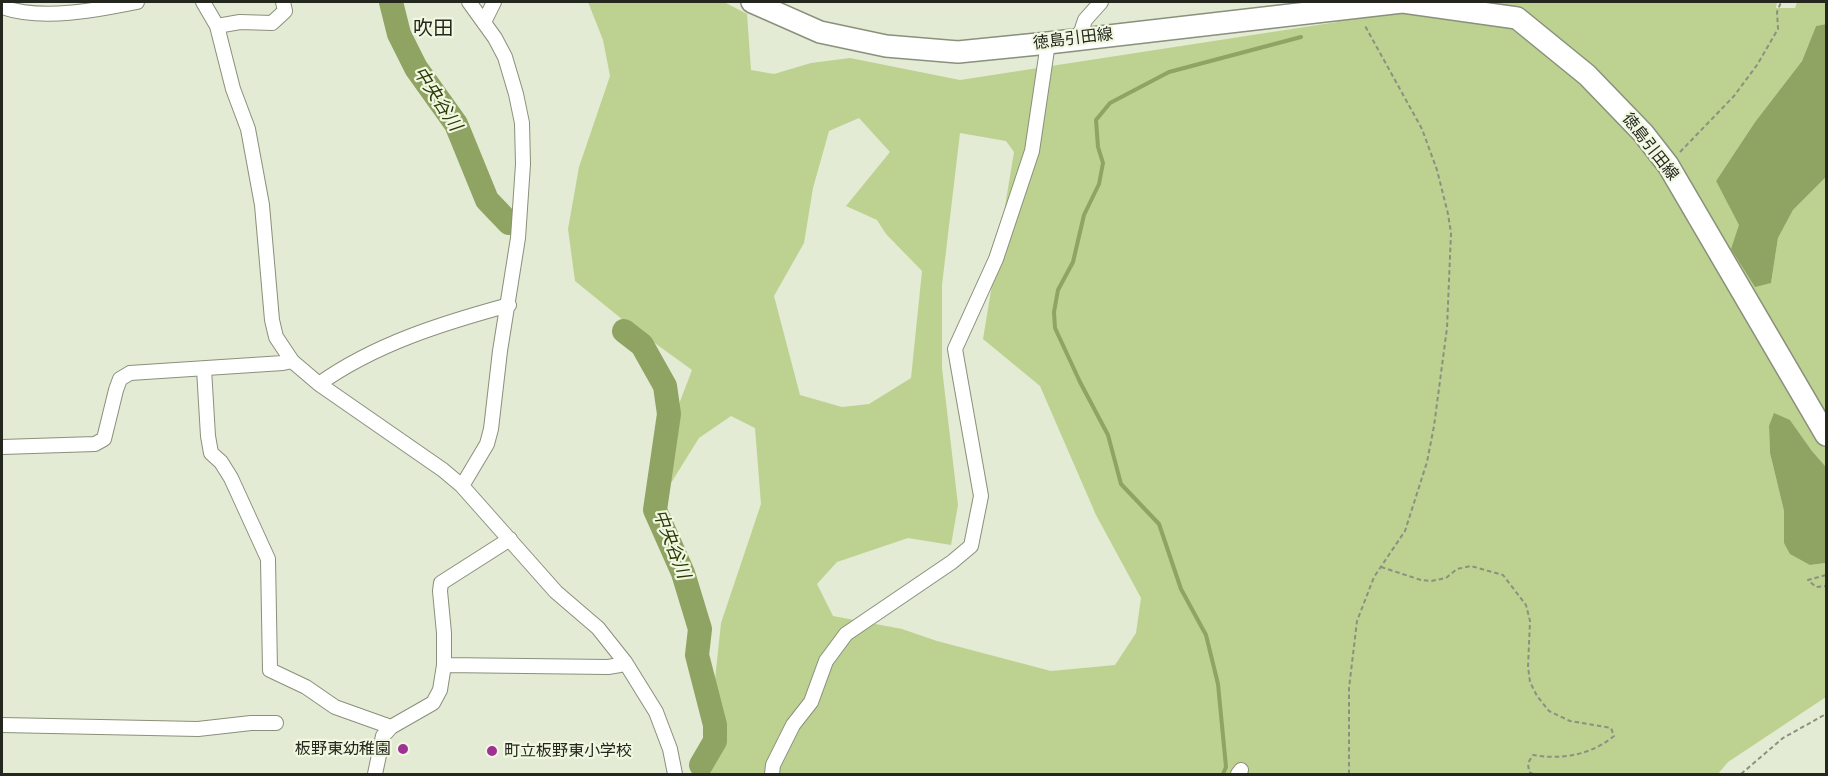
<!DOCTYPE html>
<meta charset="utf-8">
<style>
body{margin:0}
#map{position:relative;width:1828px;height:776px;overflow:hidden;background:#e3ebd4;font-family:"PT Sans Narrow",sans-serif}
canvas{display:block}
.frame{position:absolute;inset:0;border:3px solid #24271e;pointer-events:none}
</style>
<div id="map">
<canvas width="1828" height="776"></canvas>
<div class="frame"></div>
</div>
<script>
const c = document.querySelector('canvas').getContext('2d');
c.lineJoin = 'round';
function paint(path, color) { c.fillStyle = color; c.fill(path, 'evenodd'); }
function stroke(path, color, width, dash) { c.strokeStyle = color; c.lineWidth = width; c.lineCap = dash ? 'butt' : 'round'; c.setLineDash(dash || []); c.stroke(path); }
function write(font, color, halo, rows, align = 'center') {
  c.font = font + ' "PT Sans Narrow","Noto Sans JP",sans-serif'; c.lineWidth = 4.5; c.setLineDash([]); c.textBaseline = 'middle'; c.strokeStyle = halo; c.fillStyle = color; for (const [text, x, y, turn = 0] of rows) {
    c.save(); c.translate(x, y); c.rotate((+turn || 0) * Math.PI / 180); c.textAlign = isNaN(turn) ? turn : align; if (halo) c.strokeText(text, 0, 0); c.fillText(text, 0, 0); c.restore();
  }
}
paint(new Path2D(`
 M588,2H724L747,14L751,70L774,74L811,63L850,58L960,80L1337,22L1336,2H1777L1776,8H1795L1797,2H1826V24L1816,26L1802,61L1755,122L1716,181L1771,283L1778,238L1793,210L1826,177V467L1812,451L1790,420L1769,426L1770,453L1784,511V543L1810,565L1826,563V697L1728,762L1718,774H705L721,623L761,504L755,428L731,416L699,438L671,483L653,472L692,370L623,320L575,281L568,229L579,167L610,76L603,40ZM859,118L890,152L846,206L877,220L886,234L922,271L911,378L869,404L842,407L800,395L774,296L804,243L813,188L829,131ZM960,133L1006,141L1014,152L983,339L1040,386L1096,515L1141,598L1136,633L1115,665L1051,671L937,641L902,629L833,616L817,584L837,562L908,538L951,545L958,505L942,368V285Z`), '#bdd290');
paint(new Path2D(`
 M1826,24V177L1793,210L1778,238L1771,283L1755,287L1731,249L1739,225L1716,181L1755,122L1802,61L1816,26Z
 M1774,413L1790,420L1812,451L1826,467V563L1810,565L1790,554L1784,543V511L1770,453L1769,426Z`), '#8fa362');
stroke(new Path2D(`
 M1223,774L1226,767L1218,684L1206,635L1181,589L1159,524L1121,484L1108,435L1080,382L1055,328L1054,312L1058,290L1073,262L1084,215L1099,184L1103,163L1098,147L1096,120L1110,103L1169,72L1301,37`), '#8fa362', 4);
stroke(new Path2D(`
 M391,2L399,34L416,68L456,124L487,200L509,223
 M624,331L642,345L665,386L669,414L655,510L683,573L700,629L697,655L715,725V741L701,765`), '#8fa362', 24);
const minor = new Path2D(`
 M203,2L217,26L233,89L248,129L262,205L272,320L276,337L292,361L319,384L443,470L462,486L556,592L598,628L625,662L656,712L670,749L675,774
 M2,7C42,21 97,10 137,2
 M484,22L494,2
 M217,26L240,22L272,23L285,11L283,2
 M1079,38L1085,20L1101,2
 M204,369L208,436L211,453L221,462L231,478L268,559L270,670L306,687L335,707L391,727
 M319,384C375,344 443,323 509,305
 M2,447L95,444L104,439L116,390L120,379L130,373L283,363L292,361
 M462,486L487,444L491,429L500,351L518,238L523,164L522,123L516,94L505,57L495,38L469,2
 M510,539L441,583L440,591L444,633V665L608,667L620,665L625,662
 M2,725L198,729L251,723H276
 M375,774L383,736L391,727L433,703L440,690L444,665
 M772,774L773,765L793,725L811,702L826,661L846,634L952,562L971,546L981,496L955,349L996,259L1032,151L1048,43
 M1238,774L1241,770`);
const primary = new Path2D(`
 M752,2L820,32L886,46L958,52L1048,43L1402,2
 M1403,2L1517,18L1587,75L1643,133L1668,165L1826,435`);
stroke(minor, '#89907b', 16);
stroke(primary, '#89907b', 24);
stroke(new Path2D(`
 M1680,152L1734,96L1757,65L1778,29L1777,12L1781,2
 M1381,567L1421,580L1431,581L1446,578L1457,569L1471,566L1503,575L1526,605L1530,621L1528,667L1530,682L1537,696L1549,711L1570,721L1611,728L1614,736C1591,755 1562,760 1533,755L1528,763L1529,772L1533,774
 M1826,575L1808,580L1816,587L1826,586
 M1349,774V688L1357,621L1374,577L1405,531L1427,462L1434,426L1447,328L1451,233L1448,214L1437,170L1422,129L1364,24
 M1741,774L1783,738L1826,714`), '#8b9181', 2, [4.5, 3]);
stroke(minor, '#fff', 14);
stroke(primary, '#fff', 21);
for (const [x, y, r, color] of [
 [403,749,6,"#9e3192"],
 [492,751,6,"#9e3192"]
]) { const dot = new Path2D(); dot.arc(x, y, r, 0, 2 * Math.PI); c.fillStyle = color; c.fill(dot); stroke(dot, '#f0f8e1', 2); }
write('16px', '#24271e', '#f0f8e1', [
 ["徳島引田線",1073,39,-7],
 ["徳島引田線",1650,147,52]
]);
write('16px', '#24271e', '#f0f8e1', [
 ["板野東幼稚園",391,749],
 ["町立板野東小学校",504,751,"left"]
], 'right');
write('italic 18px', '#2d3906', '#f0f8e1', [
 ["中央谷川",437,99,57],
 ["中央谷川",671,544,69]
]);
write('20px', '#24271e', '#f0f8e1', [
 ["吹田",433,29]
]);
</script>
